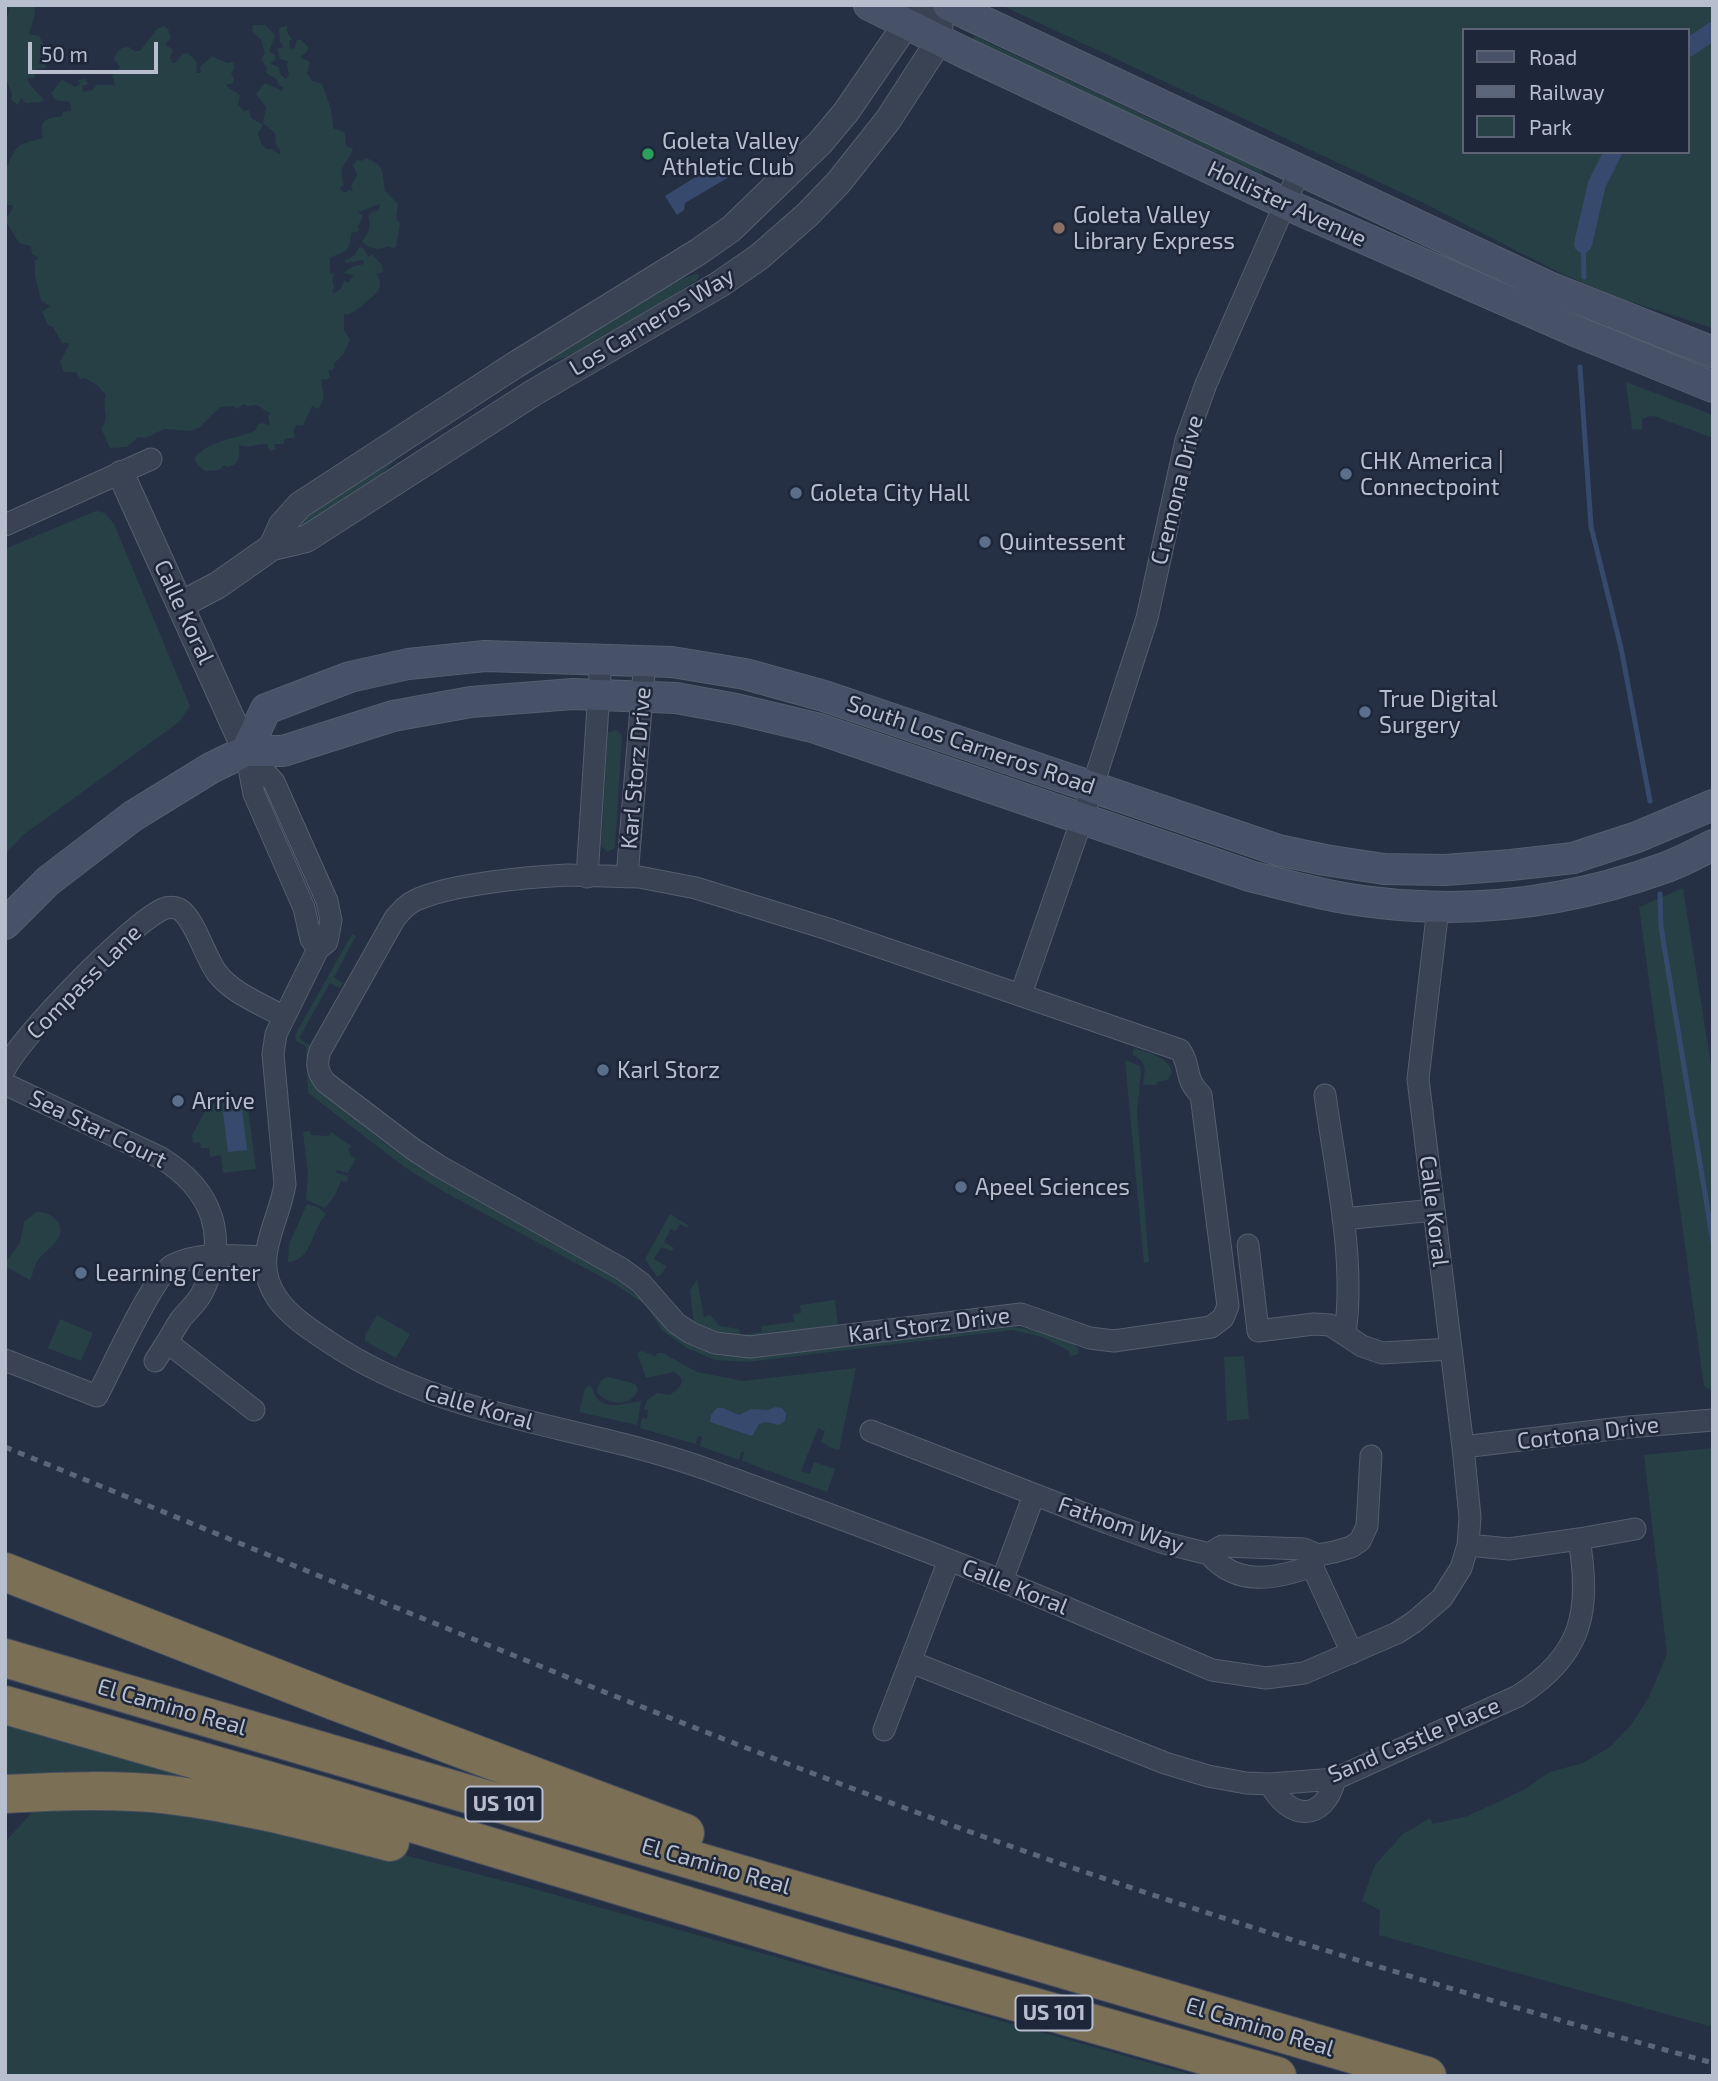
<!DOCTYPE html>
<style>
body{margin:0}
#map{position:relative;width:1718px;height:2081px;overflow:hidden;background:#253045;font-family:"Exo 2",sans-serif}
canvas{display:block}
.frame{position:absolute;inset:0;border:7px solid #b7bece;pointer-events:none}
.legend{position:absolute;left:1462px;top:28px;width:228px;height:126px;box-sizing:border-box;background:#1e273a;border:2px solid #5b6375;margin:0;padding:9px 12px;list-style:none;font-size:21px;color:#b7bece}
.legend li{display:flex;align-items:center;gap:14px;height:35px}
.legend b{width:35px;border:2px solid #5b6375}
.scale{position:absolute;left:28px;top:42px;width:130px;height:32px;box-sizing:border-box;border:4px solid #b7bece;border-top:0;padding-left:9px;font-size:21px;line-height:24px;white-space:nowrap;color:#b7bece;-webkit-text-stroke:5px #1e273a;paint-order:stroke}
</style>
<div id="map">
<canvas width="1718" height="2081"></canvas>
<div class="frame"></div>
<ul class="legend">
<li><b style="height:9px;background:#475167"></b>Road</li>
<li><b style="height:9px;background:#5b667b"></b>Railway</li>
<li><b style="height:19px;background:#274046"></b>Park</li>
</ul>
<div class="scale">50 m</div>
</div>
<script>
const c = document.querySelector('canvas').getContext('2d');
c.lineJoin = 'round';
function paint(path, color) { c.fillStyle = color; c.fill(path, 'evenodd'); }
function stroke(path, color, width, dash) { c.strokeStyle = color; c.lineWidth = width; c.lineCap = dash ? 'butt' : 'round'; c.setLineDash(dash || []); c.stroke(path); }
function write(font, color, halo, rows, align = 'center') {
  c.font = font + ' "Exo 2",sans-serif'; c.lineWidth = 5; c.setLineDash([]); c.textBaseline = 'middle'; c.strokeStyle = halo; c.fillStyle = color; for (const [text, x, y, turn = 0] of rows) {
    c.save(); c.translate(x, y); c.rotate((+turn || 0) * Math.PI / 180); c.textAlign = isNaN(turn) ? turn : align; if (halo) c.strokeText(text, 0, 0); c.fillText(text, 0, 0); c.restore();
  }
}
paint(new Path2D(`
 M6,5H34L35,13L29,34L39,36L44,45L42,53L46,68L37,69L34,78H27L30,85L44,100L42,102L26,103L21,98L18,105L11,100L12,94L5,76V15H8L9,9Z
 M1001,5H1713V328L1619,298L1558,272L1426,204ZM1464,30H1688V152H1464Z
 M253,25H265L275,35L269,52L275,55V60L270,64L279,67L280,74L286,79L289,75L287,65L288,61L280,59L277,49L284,47L280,42L279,28L287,26V32L292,39L289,41L290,48L294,49L297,40H301L308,47L307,52L300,57L310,62L307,73L312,81L322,84L331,109L333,128L345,133L346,146L353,149C347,166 337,165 344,185L340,188L344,193L349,190L353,192L351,186L357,175L353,165L357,160L361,161L366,158C386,166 382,173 385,191L398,204L396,219L400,223L396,247L393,248L387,246C381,251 367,249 362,241C368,236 372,224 368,216L373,211L379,210L380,204L358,212L363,216L358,226L359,231L351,233C349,255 347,249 330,258V273L334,274L332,280L334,288L332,290L334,294L341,288L345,280L348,283L354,275L343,273L354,266L364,264L363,260L346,263L345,261L355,255L359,247L363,248L369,257L372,254L382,265L383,272L377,274C385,288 376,294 366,302C360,307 356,311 347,315L344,313V330L350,340L344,353L334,364L335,367L332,370H328L330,377L326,380L321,379L324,398L318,409L312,406L303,426L296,425L293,432L295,437L285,439L283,444H274L276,449L270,451L267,444C256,443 249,449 239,445C240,454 240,465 228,467L224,465L219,470L205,471L198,465L194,459C209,439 235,440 256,430L257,425L261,423L270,425L268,416L271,414L257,405L248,406L243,404L237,409L234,406L220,407L200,427L190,431L164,429L145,438L138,437L127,447L110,448L101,428C111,419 101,407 106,395L98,386L85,378L80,379L76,372H64L60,362L69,345L68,343H62L53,327L48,325L42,312L50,306L41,300L35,276V261L39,258L32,254L31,246L19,243L5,220L13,208L12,205H5V163L6,166L8,165C16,143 21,144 43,138C38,122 47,116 61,117L63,112L71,111L70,102L56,100L51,93L62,80L75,87L80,84L78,80L85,79L88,84L82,86L83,92L93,90L96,85H115L112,76L120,67L114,58C118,50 121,47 129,47L134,51H140L157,29L164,26L168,29L171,38L165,44L173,50L170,58L173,63H175L183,54L188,53L197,62L196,73H201L200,67L212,56L227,63L233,62L235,67L231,74L234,79L232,84H227L226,86L240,95L238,105L244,111L249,110L251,118L262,124V127L258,133L261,143L266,149H272L279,154L281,152L276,144L275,133L263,123L266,107L256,94L265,83L283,91V87L280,86L276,79L266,73L267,68L261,59L265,53L261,40L252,31Z
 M974,36L1171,128C1192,137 1255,155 1264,175L972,40Z
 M696,274L699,275L698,279C668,298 579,361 548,361L676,281Z
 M1626,382L1713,415V438L1657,417L1650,416L1642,419V430L1632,429Z
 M401,454L373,483L298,529L292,524Z
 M96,511L105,513L114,524L190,706L179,722L23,835L5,854V549Z
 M616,730L622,735L615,848L607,852L601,846L608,733Z
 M1683,888L1713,1078L1712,1391L1704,1386L1639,907Z
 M352,934L356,936L334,977L343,983L340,988L330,983L299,1038L311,1047L319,1090L386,1144L428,1173L611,1275L642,1300L669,1332L685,1342L716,1355L751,1358L1012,1327C1030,1329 1065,1336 1078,1348L1079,1354L1070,1356L1069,1351L1042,1337L1012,1330L747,1362L715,1360L687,1348L663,1331L646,1305L618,1286L441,1190L403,1166L308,1093L306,1046L296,1041L295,1035Z
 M1134,1048C1148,1053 1168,1056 1172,1072L1168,1080L1157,1082L1156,1085H1143C1145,1071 1148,1061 1132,1055Z
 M1125,1060L1140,1066L1141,1071L1137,1113L1149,1262L1144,1263Z
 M247,1100L256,1169L223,1173L221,1155L210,1157L209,1148H201L200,1142L193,1143L192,1135L209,1104Z
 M310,1131L311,1135L329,1136L331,1132L351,1146L348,1149L351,1156L356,1158L348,1173L337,1170L336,1173L348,1176L347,1182L341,1181L335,1195L325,1208L306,1200L308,1174L303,1132Z
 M307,1204L319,1208L326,1214C311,1230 313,1260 288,1262L289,1244Z
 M36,1212C43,1212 51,1213 56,1220C71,1238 46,1248 38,1260C34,1266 33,1274 30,1280L5,1266V1263L20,1243L24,1222Z
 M670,1214L688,1225L687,1228L680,1224L676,1231L671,1229L664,1242L674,1248L671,1251L661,1247L654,1259L666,1266L662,1274L657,1277L645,1259Z
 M697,1279L704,1317L710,1315L720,1326L739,1329L740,1335L762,1332L761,1326L794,1322L793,1314L801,1313L800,1305L835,1300L838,1326L753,1338L722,1336L694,1324L690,1291Z
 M377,1315L410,1334L396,1358L365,1341V1335Z
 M60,1319L93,1333L81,1361L48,1348Z
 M643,1351L656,1357L657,1353H663L697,1372L743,1381L856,1368L839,1450L828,1447V1445L821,1442L825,1431L818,1428L801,1471L810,1474L814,1462L835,1469L827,1492L742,1461L744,1452H742L739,1459H736L700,1446L702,1437L699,1436L695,1444L640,1428L642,1418L647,1419L648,1410L644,1409L647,1400L657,1393L670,1395C679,1388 689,1381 674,1372L646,1378L637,1353Z
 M1244,1356L1249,1419L1227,1421L1224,1357Z
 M609,1377L635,1384L638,1390C630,1408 607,1405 597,1392C598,1384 601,1378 609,1377Z
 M588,1386L592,1387C599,1415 622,1403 641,1401L637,1425L579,1412L585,1389Z
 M1713,1448V2027L1379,1935L1380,1910L1362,1901L1375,1865L1403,1834L1430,1818L1433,1824L1468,1816L1525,1789L1550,1772L1583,1763L1610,1747L1631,1725L1649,1697L1667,1654L1644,1455Z
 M5,1723L200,1780H5Z
 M41,1803L278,1822L531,1888L1196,2076H5V1842Z`), '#274046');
paint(new Path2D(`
 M720,162L729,177L685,203L684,210L677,215L665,196Z
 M242,1110L247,1150L228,1152L223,1112Z
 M775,1407L782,1408L786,1413L785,1421L779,1425L766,1422L759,1424L752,1436L710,1422L711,1415L717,1408H723L739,1415L752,1409L768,1410Z`), '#374a6d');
stroke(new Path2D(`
 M1583,244L1584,277
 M1580,367L1591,526L1621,648L1650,801
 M1660,894L1661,927L1713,1242`), '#374a6d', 5);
stroke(new Path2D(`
 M1688,48L1713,31
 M1583,244L1597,184L1613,152`), '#374a6d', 18);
const minor = new Path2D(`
 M5,525L151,459
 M246,751L274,782L327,901L331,920L327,942L318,949L276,1034L273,1054L285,1184C279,1224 250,1259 277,1298C289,1316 311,1330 329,1342C444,1420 582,1424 709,1470C807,1506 906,1542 1002,1581C1073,1610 1142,1640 1212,1670L1266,1678L1304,1673L1397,1633L1414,1622L1442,1598L1461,1568L1468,1545L1470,1517L1463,1447L1418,1079L1438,908
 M246,752L254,794L304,908L311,939L318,949
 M568,875L639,877L696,888L828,929L1180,1050C1192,1067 1183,1078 1201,1095L1228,1306L1223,1318L1211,1327L1114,1341L1090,1338L1021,1314L750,1347L715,1343L691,1333L676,1323L641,1283L622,1269L439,1166L413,1149L325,1082C317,1071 316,1064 320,1051L395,918C401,911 407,904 416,900C451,884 528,877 568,875Z
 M587,877L601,659
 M627,877L645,660
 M1021,994L1082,819L1147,618L1186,440L1206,384L1299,172
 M5,1069C22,1035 129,925 163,909C168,907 174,907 179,909C194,917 205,957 217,973C233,994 262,1004 284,1017
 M5,1084L161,1158C213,1190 230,1238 202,1293C197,1303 188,1310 181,1319C176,1326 172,1334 167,1342L254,1410
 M1325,1095C1335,1169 1356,1260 1345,1333
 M1343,1219L1434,1210
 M1248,1245L1258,1331L1314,1324L1330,1325L1362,1346L1382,1353L1451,1349
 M5,1360L97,1396C110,1372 154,1274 173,1265C201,1251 234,1256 264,1257
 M155,1361L167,1342
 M871,1431L1108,1523L1161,1542L1209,1554
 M1463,1447L1629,1427L1713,1420
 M1579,1539L1635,1529
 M1318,1555L1312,1566C1276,1579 1237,1587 1209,1554L1222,1546L1304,1549L1318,1555L1334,1552L1351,1547L1360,1541L1367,1526L1371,1456
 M1312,1566L1352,1653
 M1002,1581L1034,1495
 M911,1662L1165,1763L1208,1776L1246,1783L1270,1784L1335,1779L1518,1696C1583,1655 1591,1611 1579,1539L1509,1549L1468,1545
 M884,1730L949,1560
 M1270,1784C1289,1820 1324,1823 1335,1779`);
const tertiary = new Path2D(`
 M121,474L246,751
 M272,547L282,525L300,505L515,365L698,252L731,229L820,143L846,112L907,23L924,12
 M180,605L218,585L272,547L306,539L533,393L720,284L759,257L807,215L838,183L888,120L939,41L940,5`);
const secondary = new Path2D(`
 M869,5L961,51L1286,204L1580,333L1713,387
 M948,5L1551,288L1713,352
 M246,751L266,709L350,677L408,664L485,656L672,662L745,674L824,696L1278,850L1325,860L1384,869L1445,870L1511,865L1573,858L1637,837L1713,805
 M5,924L48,881L133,816L211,768L246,751H283L393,716L471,702L573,694L676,698L736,709L816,728L1250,876C1293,887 1336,899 1380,903C1477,914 1573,901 1664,868C1681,862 1697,853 1713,845`);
const motorway = new Path2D(`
 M5,1572L337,1702L685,1833
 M5,1658L1427,2076
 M5,1705L322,1796L830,1949L1277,2076
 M5,1794C60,1791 116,1789 171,1795C245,1804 318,1824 390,1842`);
stroke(minor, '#555e6e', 23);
stroke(tertiary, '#555e6e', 28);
stroke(secondary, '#555e6e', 32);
stroke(motorway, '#444d5f', 40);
stroke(minor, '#3a4354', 21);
stroke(tertiary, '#3a4354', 26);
stroke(secondary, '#475167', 30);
stroke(motorway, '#7b6f56', 38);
stroke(new Path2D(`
 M5,1447C310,1571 612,1700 921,1814C1180,1909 1446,1990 1713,2063`), '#5b667b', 5, [7, 7]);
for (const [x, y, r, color] of [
 [648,154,7,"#2e9e5b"],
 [1059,228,7,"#8d6e63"],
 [1346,474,7,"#5c6f8a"],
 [796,493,7,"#5c6f8a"],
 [985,542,7,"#5c6f8a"],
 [1365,712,7,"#5c6f8a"],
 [603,1070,7,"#5c6f8a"],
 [178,1101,7,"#5c6f8a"],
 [961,1187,7,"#5c6f8a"],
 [81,1273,7,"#5c6f8a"]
]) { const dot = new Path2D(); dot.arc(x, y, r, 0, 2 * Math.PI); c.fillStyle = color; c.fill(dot); stroke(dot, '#1e273a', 2.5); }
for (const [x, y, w] of [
 [504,1804,77],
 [1054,2013,77]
]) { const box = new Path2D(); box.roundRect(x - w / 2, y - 17.5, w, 35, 5); c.fillStyle = '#1e273a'; c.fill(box); stroke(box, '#b7bece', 2); }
write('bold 21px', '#b7bece', null, [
 ["US 101",504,1804],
 ["US 101",1054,2013]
]);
write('23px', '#b7bece', '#1e273a', [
 ["Goleta Valley",662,141],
 ["Athletic Club",662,167],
 ["Goleta Valley",1073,215],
 ["Library Express",1073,241],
 ["CHK America |",1360,461],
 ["Connectpoint",1360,487],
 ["Goleta City Hall",810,493],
 ["Quintessent",999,542],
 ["True Digital",1379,699],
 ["Surgery",1379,725],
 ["Karl Storz",617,1070],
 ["Arrive",192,1101],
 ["Apeel Sciences",975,1187],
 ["Learning Center",95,1273]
], 'left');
write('23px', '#b7bece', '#1e273a', [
 ["Hollister Avenue",1287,204,25],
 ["Los Carneros Way",652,322,-31],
 ["Cremona Drive",1177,490,-76],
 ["Calle Koral",184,612,65],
 ["South Los Carneros Road",971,745,19],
 ["Karl Storz Drive",636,768,-85],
 ["Compass Lane",84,982,-45],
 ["Sea Star Court",98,1129,26],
 ["Calle Koral",1434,1211,83],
 ["Karl Storz Drive",929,1325,-7],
 ["Calle Koral",479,1407,16],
 ["Cortona Drive",1588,1433,-7],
 ["Fathom Way",1121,1525,19],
 ["Calle Koral",1015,1587,22],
 ["El Camino Real",172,1707,16],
 ["Sand Castle Place",1414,1740,-23],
 ["El Camino Real",716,1866,16],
 ["El Camino Real",1260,2027,17]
]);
</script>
